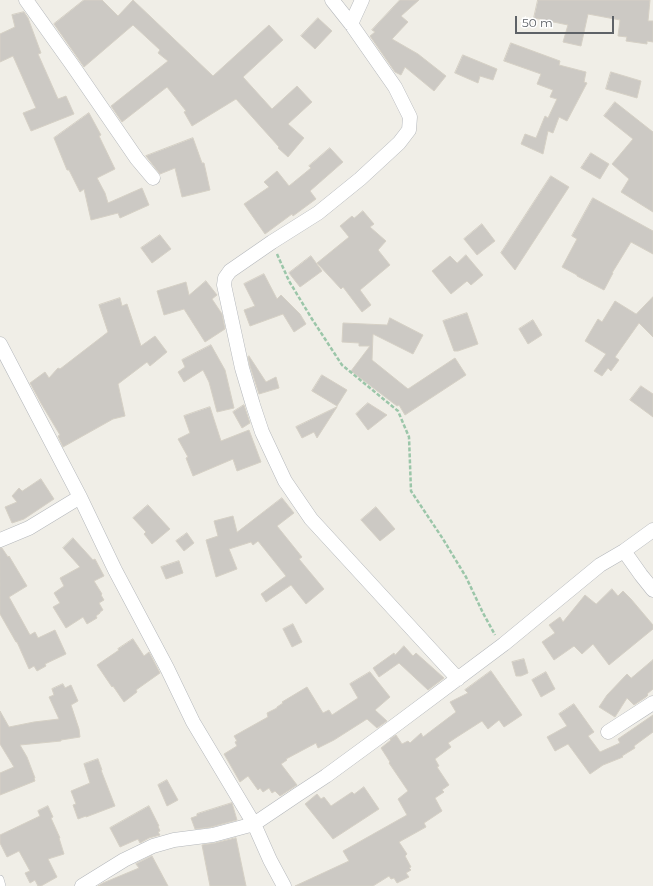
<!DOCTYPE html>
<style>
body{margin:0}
#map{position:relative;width:653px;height:886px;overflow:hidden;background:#f0eee7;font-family:Montserrat,sans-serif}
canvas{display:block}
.scale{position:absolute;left:515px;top:16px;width:99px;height:18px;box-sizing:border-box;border:2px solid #5e6267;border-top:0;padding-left:5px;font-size:12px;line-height:14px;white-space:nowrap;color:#5e6267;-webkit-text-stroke:3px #fff;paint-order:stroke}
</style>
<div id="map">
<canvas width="653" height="886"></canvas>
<div class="scale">50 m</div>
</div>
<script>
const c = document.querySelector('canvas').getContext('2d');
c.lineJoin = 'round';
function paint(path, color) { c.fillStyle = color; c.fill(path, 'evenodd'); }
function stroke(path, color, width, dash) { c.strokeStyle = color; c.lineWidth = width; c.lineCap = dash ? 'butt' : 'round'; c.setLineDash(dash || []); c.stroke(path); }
const building = new Path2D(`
 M84,0H102L118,16L133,0L213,76L269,25L283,40L243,77L272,109L297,86L312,102L288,124L304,138L288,157L278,148L279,147L236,99L192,126L184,112L186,111L167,87L122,122L111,106L168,61L158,53L160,50L133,25L84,67L54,24Z
 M400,0H419L401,16L408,22L392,39L418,54L446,76L434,91L405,67L401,75L395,72L370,36L375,32L372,30Z
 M538,0H650L648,21H653V42L647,41V44L626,41L627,37L618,36L620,20L588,14L581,46L563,42L568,25L534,18Z
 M24,12L28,18L41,53L38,54L58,99L66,96L74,114L31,131L23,113L36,108L13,56L0,62V34L15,27L12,15Z
 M318,18L332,31L315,49L301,36Z
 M511,43L560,61L559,65L586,72L584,82L587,83L567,121L559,117L553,133L548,131L543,154L521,144L525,134L536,138L545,116L548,118L557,99L550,97L553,90L537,84L541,74L504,61Z
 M463,55L497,69L493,80L480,76L478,83L455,73Z
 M611,72L641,81L637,98L606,89Z
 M615,102L653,132V212L621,192L629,179L612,164L633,139L604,116Z
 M89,113L101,135L99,136L115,169L97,178L105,193L108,203L142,188L149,205L120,218L118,213L91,220L84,189L80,192L69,170H67L54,138Z
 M193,138L202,163H204L210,190L182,197L175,168L160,174L146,156Z
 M330,148L343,162L310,191L316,199L293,216L292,214L265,234L244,204L269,187L264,182L277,171L289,186L311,168L309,166Z
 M591,153L609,164L600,179L581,168Z
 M551,176L569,187L515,270L501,253Z
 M593,198L653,231V254L631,242L612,273H613L604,290L577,276V275L562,267L577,239L572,236Z
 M363,211L374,224L370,227L386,241L378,250L390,265L360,290L371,305L362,312L343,287L341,289L317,263L349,237L340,226L352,216L354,218Z
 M482,224L495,241L477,255L464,239Z
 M160,235L171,249L152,263L141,248Z
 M466,255L483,275L471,285L467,281L451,294L432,271L450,256L457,263Z
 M311,256L322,271L300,287L289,273Z
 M264,274L277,299L281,295L300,314L306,324L294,332L283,314L250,326L244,310L255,306L244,284Z
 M206,281L217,295L212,299L222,314L225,329L205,342L184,309L164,315L157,291L186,282L189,295Z
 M653,297V337L639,323L615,357L619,360L611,371L608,368L602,376L594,371L606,354L585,341L598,319L602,322L615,301L636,314Z
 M120,298L122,306L127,304L141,346L155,336L167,352L150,366L147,362L118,384L125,416L113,419L63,447L58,436L60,435L42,405L30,383L45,372L49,378L58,368L60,369L108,332L99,305Z
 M467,313L478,344L458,351H454L443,321Z
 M390,318L423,335L413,354L373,334L372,360L408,389L455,358L466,375L405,415L399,405L397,406L351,371L370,346H359V343L342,342L343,323L387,325Z
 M533,320L542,335L528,344L519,329Z
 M211,345L225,370L234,408L217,412L209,382L203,370L184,382L178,372L185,367L182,360Z
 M249,356L266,382L276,377L279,388L259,394L250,366L248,357Z
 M322,375L347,390L337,406L312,391Z
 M641,386L653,394V417L630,400Z
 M368,403L387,415L368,430L356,414Z
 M244,405L250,423L242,428L233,412Z
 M210,407L221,441L249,430L261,462L237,471L233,459L193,476L186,458L188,457L178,439L190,433L184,416Z
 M337,407L317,438L314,432L302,438L296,427Z
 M41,479L54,499L24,519L12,523L5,507L17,502L12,496L19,488L22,491Z
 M282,498L294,513L277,526L302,557L299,559L324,589L306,604L291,585L266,602L261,594L286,576L258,541L253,545L251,542L229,549L237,569L216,577L206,540L218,536L214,521L233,516L237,532Z
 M148,505L170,529L152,544L144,534L146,532L133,518Z
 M376,507L395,529L380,541L361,520Z
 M187,533L194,543L184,551L176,541Z
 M73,538L93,560L95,559L104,576L94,581L102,594L101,595L104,600L99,603L103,610L100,612V613L96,616L97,618L87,624L83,617L66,628L53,607L60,603L54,593L64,586L60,578L80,567L63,548Z
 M0,548H2L8,557L9,556L27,586L9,597L30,635L35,632L38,638L55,630L66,654L45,664L46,666L37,671L34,666L29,669L17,642H16L0,614Z
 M179,561L183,573L166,579L161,567Z
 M612,589L618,596L623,591L631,599L653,625V629L609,665L593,644L582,654L574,646L554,660L542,642L555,633L549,625L560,617L563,622L585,595L596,604Z
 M293,624L302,642L292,647L283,629Z
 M133,639L144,656L149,652L160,673L136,690L137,692L124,702L113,686L112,687L97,665L119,650L118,649Z
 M404,646L413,656L416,653L444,678L428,690L399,663L379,677L373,668L394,653L395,655Z
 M524,659L528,673L521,676H516L512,662Z
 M653,660V689L647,694L648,695L646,697L634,705L627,698L615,717L599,707L607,695L627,674L631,678Z
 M491,671L522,715L504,727L499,720L488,729L482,721L457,737L448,743L451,747L435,759L439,766L437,767L449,785L442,790L444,792L435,798L442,811L424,823L426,827L399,842L407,854L405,856L411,867L409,868L411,870L406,873L409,877L397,883L394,878L391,879L389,876L373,886H295L349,861L343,851L407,815L398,799L408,791L389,763L390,762L381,748L391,740L390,739L396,735L402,744L408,741L410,743L421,733L423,737L456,712L450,702L468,693L465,690Z
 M370,672L390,697L375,710L387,721L377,728L367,719L334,740L318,748L316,743L286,759L287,760L281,764L297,785L280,796L275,791L272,793L269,788L263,792L260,788L258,790L248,776L240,782L224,754L237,746L235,742L237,741L234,736L268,717L267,713L277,708V707L283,703L282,702L307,687L323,713L329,710L332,715L358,698L350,684Z
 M546,672L555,689L541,697L532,680Z
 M63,684L65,688L71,685L78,701L71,705L79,729L80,737L61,740V741L20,745L27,757L35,778H34L35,781L0,795V773L14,767L0,744V711L9,727L34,722L59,719L49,697L54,695L52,689Z
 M574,704L594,732L588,736L600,752L620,743L618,739L653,715V732L634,746L635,748L622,756L623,757L603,765L590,774L568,744L555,751L547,737L567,726L559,714Z
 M98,759L102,770H101L115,806L86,817V816L78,819L73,805L76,804L71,791L90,783L84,764Z
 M167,780L178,800L167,806L158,785Z
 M364,787L379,809L333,839L305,804L317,794L321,799L324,797L331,806L352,792L354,794Z
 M232,803L237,820L211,827L195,829L191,818L197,816V814Z
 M48,806L53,817L51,818L60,838H59L64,854L48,859L57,877L41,886H38L35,880L30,883L25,873L30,871L19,851L7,857L0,843V835L40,816L38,811Z
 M149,806L159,826H158L160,831L158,832L160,835L149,838L140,843L138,839L120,847L110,828Z
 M236,838L246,886H210L202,845L215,843Z
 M152,856L168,886H98L103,883L139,868L136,864Z`);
paint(building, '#ccc9c4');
stroke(building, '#d5d0c5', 1);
const lane = new Path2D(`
 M0,879L2,886`);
const street = new Path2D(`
 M26,0L73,66L137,159L153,178
 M332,0L351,24L395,87L410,117L409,130L399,143L360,179L318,213L272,242L230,271L225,278L224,285L242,368L253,405L262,432L285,481L311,519L458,679
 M351,24L362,0
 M0,344L80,497L115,570L167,668L193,722L254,824L270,860L284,886
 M0,540L29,528L80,497
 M624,551L641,575L653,590
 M608,732L653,703
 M82,886L124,860L153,846L174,840L213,835L254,824L297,795L326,776L397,724L504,644L600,565L624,551L653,530`);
stroke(lane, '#b4b7bb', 8);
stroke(street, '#b4b7bb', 15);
stroke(new Path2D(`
 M277,254L289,281L312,319L342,365L398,411L409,437L411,491L443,539L466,577L483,613L495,635`), '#9bc6a9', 2.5, [4, 2]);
stroke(lane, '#fff', 7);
stroke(street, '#fff', 14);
</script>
